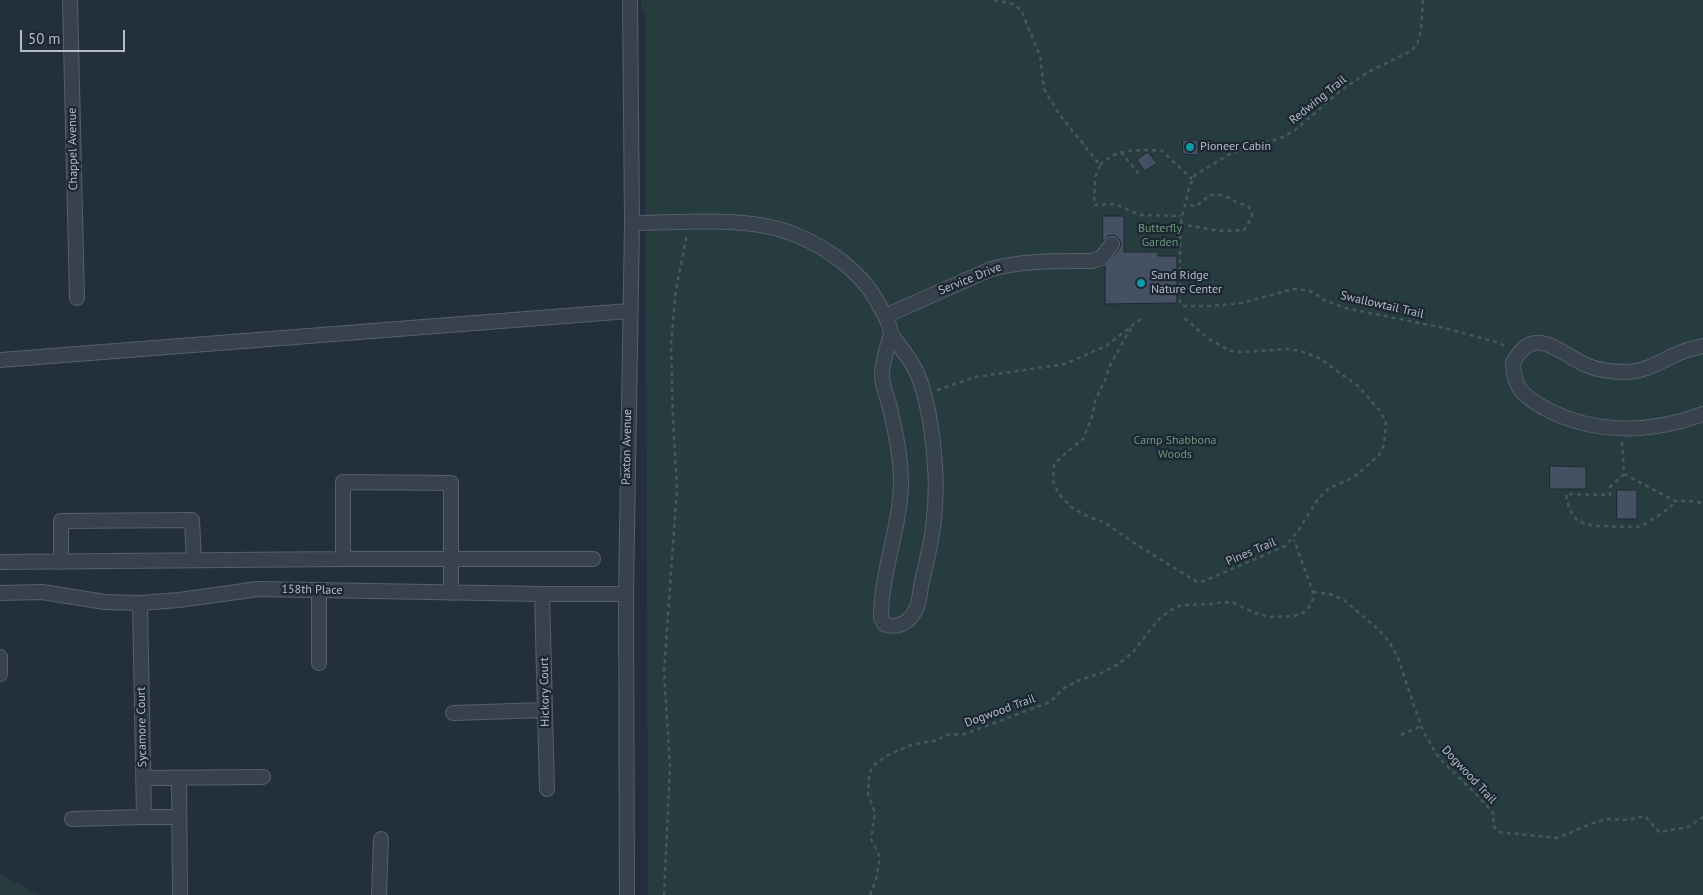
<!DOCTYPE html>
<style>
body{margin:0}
#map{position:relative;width:1703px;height:895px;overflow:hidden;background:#242f3e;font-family:"PT Sans",sans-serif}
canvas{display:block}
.scale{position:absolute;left:20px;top:30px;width:105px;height:22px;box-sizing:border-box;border:2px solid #b4bcc9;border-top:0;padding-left:6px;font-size:15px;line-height:18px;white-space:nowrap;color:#b4bcc9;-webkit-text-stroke:4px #1d2633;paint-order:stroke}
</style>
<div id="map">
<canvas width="1703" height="895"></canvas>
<div class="scale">50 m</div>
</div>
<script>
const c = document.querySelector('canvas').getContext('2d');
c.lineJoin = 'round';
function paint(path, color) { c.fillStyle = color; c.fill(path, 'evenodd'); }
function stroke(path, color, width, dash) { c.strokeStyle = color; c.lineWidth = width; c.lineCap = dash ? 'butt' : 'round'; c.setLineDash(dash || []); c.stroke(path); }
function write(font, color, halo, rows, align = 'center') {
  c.font = font + ' "PT Sans",sans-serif'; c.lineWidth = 4.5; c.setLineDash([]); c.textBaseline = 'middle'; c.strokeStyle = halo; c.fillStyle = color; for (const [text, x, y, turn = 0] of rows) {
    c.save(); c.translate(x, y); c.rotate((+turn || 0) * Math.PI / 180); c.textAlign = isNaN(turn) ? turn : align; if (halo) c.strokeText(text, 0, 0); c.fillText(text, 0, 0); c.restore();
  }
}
paint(new Path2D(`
 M641,0H1703V895H648L645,10L641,11Z
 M0,874L40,895H0Z`), '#263c3f');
const building = new Path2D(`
 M1183,140H1198V155L1183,154Z
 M1148,152L1157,163L1145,171L1137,160Z
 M1103,216H1124V252H1158V256H1177V303L1105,304V265L1119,249L1121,245L1120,240L1114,235L1108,236L1103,242Z
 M1550,466L1586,467V489H1550Z
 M1617,490H1637V519H1617Z`);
paint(building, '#455162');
stroke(building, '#1f2835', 1);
const minor = new Path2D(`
 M70,0L77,298
 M632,223C683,223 749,215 796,235C828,248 860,271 877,301C881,309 886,316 889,325C890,328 890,332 892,335C900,348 911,359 917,373C928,399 933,437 935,466C938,507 932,542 922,581C920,590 920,603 915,611C909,623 897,629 884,624L881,618C881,572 900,529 901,483C901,456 895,430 889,404C886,395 882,384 882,375C882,363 888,345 891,334
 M885,316L991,269C1024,260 1058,261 1092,261L1101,258L1112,244
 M1703,346C1694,348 1685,350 1677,354C1661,361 1647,371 1627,372C1614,372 1599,371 1586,365C1560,354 1534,322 1513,363C1514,390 1524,396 1546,409C1596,435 1652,433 1703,414
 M0,360L629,311
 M343,559V482L451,483V593
 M0,562L343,559H593
 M61,562V521L192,520L194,560
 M0,593L42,592L105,602L140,603L179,600L258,589L542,594H626
 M542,594L547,789
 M140,603L144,817H179
 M0,657V674
 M319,663V591
 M453,713L545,710
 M143,778L263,777
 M179,778L180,895
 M72,819L144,817
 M379,895L381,839
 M627,895L626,594L632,223L630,0`);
stroke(minor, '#565f6c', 16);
stroke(new Path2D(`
 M994,0L1013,4L1021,10L1040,56L1044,89L1059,114L1100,165L1095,178L1094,205L1115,204L1140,215L1181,216
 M1121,152L1139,174
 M1100,165C1118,147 1137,151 1161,150L1192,179
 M1180,224L1220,231L1244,230L1252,217V213L1248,206L1236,202L1223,195H1210L1196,206L1184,205
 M1180,303V227L1189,187L1195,175L1230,154L1245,148L1279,139L1294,131L1340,91L1368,72L1411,51L1417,44L1421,30L1423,0
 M1183,306H1209L1242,303L1293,289L1304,290L1313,292L1324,300L1345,308L1444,328L1496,342L1507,347
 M1131,328L1109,367L1106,378L1095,401L1093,414L1083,439L1060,458L1054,465L1053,481L1059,494L1071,507L1089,517L1104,522L1134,543L1197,582L1204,581L1285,546L1298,531L1318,499L1329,488L1348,480L1358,474L1379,455L1384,445L1386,423L1381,412L1358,386L1319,358L1301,351L1287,349L1242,352L1230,351L1209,339L1181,315
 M937,390L976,377L1065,364L1106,346L1142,318
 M1622,442L1624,474L1675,501H1690L1703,503
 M1624,474L1610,487V495L1566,494C1570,521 1580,526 1606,526C1617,527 1629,527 1641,527C1651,519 1669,511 1675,501
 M1313,592L1330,594L1344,600L1379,630L1390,643L1398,658L1421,726L1435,752L1443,762L1479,797L1495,815C1492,823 1492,827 1499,832L1557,838L1593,823L1607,819L1627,820L1645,816L1659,832L1688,827L1703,817
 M1401,735L1421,726
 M664,895L670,767L664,672L677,488L673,419L671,344L676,290L687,234
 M870,895L876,880L880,857L871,839L875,813L868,794L869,777L872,767L886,756L911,745L938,740L946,735L965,734L1050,702L1064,688L1077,681L1104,672L1118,664L1133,652L1158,620L1169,611L1182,605L1212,604L1223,602L1234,603L1255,613L1269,617L1294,616L1303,613L1309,607L1313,599V592L1294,540`), '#44595c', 2.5, [4, 4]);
stroke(minor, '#38414e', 14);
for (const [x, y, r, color] of [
 [1190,147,5,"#0f9aa8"],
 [1141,283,5,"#0f9aa8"]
]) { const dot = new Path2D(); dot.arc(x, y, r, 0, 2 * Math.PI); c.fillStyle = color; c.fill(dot); stroke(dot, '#1d2633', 2); }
write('12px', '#b4bcc9', '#1d2633', [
 ["Redwing Trail",1318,100,-39],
 ["Chappel Avenue",73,149,-91],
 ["Service Drive",970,279,-22],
 ["Swallowtail Trail",1382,305,13],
 ["Paxton Avenue",627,447,-89],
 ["Pines Trail",1251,552,-23],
 ["158th Place",312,590,1],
 ["Hickory Court",545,692,-91],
 ["Dogwood Trail",1000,711,-20],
 ["Sycamore Court",142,727,-91],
 ["Dogwood Trail",1469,775,47]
]);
write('12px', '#b4bcc9', '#1d2633', [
 ["Pioneer Cabin",1200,147],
 ["Sand Ridge",1151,276],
 ["Nature Center",1151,290]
], 'left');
write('12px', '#6b9a76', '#1d2633', [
 ["Butterfly",1160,229],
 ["Garden",1160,243],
 ["Camp Shabbona",1175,441],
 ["Woods",1175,455]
]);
</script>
